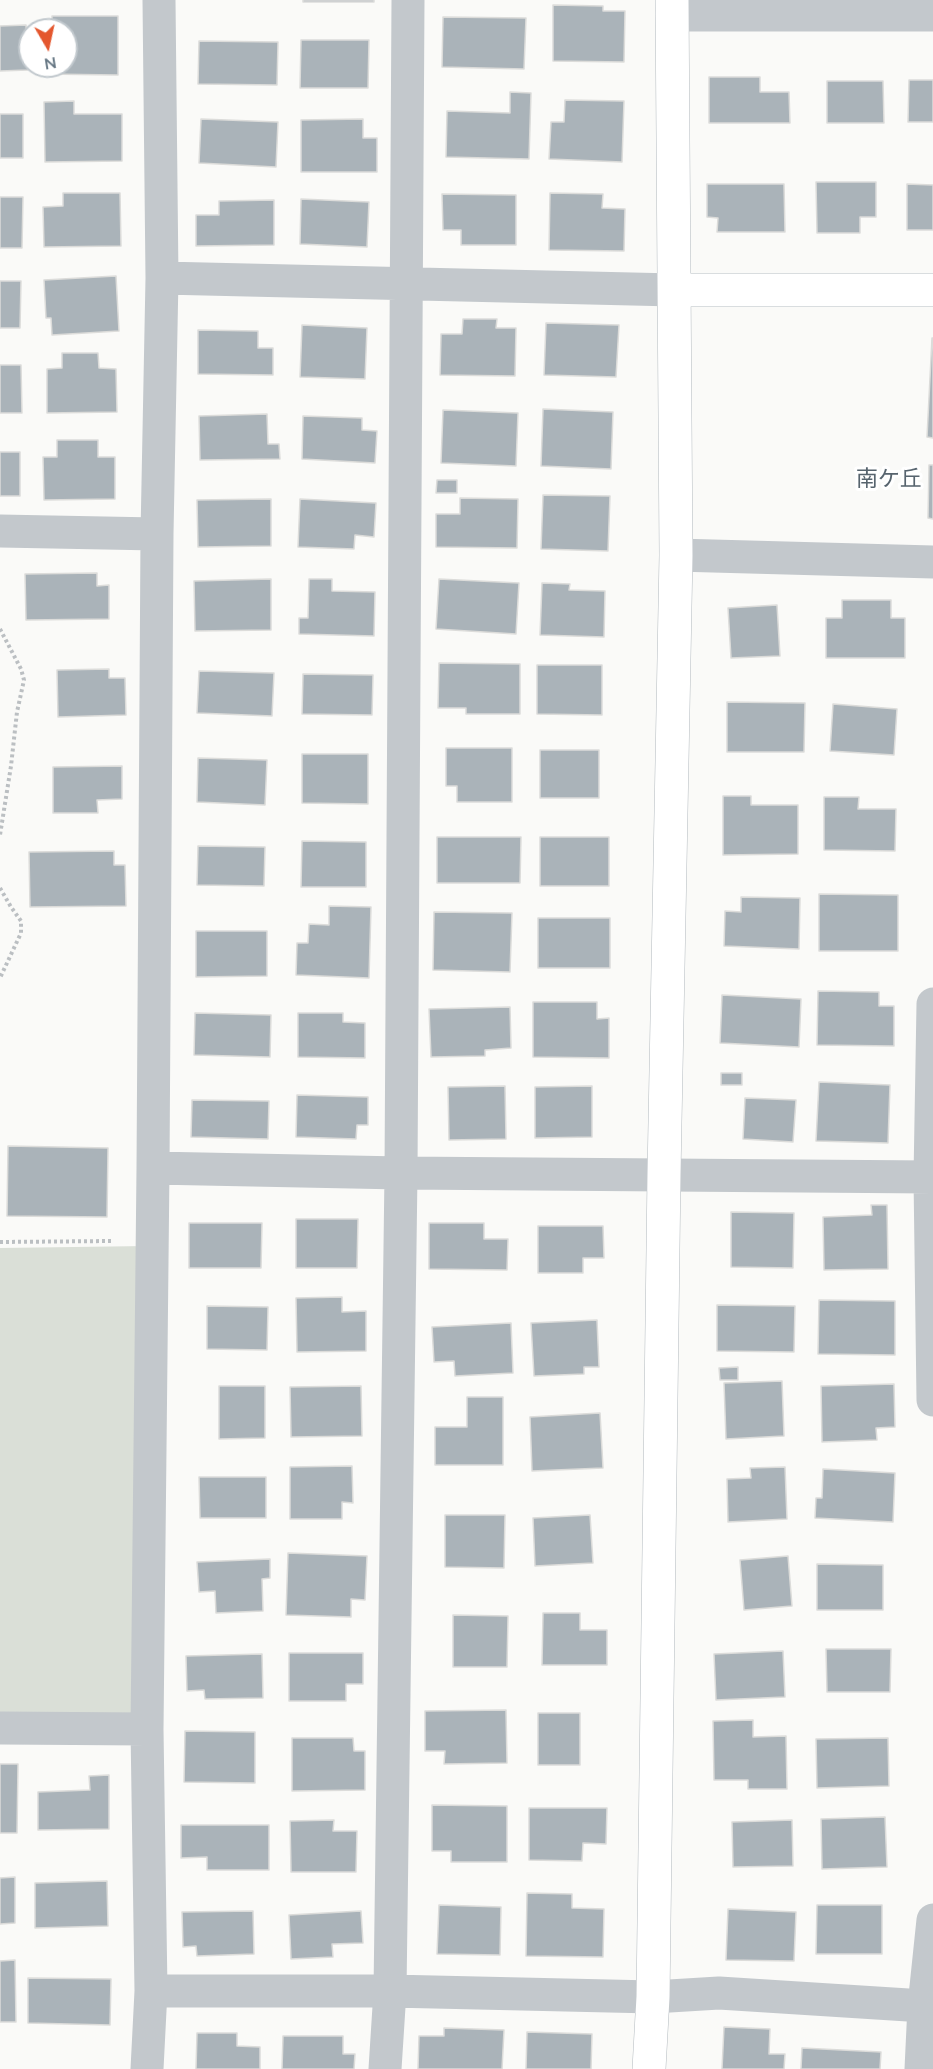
<!DOCTYPE html>
<meta charset="utf-8">
<style>
body{margin:0}
#map{position:relative;width:933px;height:2069px;overflow:hidden;background:#fafaf8;font-family:Mulish,sans-serif}
canvas{display:block}
.north{position:absolute;left:18px;top:18px;width:60px;height:60px;box-sizing:border-box;background:#fff;border:2px solid #c1c8cd;border-radius:50%;rotate:171deg;font-size:16px;font-weight:700;line-height:24px;text-align:center;color:#657683}
.north::after{content:'';display:block;margin:auto;width:21px;height:27px;background:#e4572e;clip-path:polygon(50% 0,100% 100%,50% 72%,0 100%)}
</style>
<div id="map">
<canvas width="933" height="2069"></canvas>
<div class="north">N</div>
</div>
<script>
const c = document.querySelector('canvas').getContext('2d');
c.lineJoin = 'round';
function paint(path, color) { c.fillStyle = color; c.fill(path, 'evenodd'); }
function stroke(path, color, width, dash) { c.strokeStyle = color; c.lineWidth = width; c.lineCap = dash ? 'butt' : 'round'; c.setLineDash(dash || []); c.stroke(path); }
function write(font, color, halo, rows, align = 'center') {
  c.font = font + ' Mulish,"Noto Sans JP",sans-serif'; c.lineWidth = 6; c.setLineDash([]); c.textBaseline = 'middle'; c.strokeStyle = halo; c.fillStyle = color; for (const [text, x, y, turn = 0] of rows) {
    c.save(); c.translate(x, y); c.rotate((+turn || 0) * Math.PI / 180); c.textAlign = isNaN(turn) ? turn : align; if (halo) c.strokeText(text, 0, 0); c.fillText(text, 0, 0); c.restore();
  }
}
paint(new Path2D(`
 M147,1246L141,1723L0,1721V1248Z`), '#dadfd7');
const building = new Path2D(`
 M303,0H374V2H303Z
 M553,5L603,6V11H625L624,62L553,61Z
 M52,16H118V75L44,74V66H66V30H52Z
 M443,17L526,18L524,69L442,67Z
 M26,25L28,70L0,71V26Z
 M301,40H369L368,88H300Z
 M199,41L278,42L277,85L198,84Z
 M709,77H760V92H789L790,123H709Z
 M909,80H933V122H908Z
 M827,81H883L884,123H827Z
 M510,92L531,93L529,159L446,157L447,111L510,113Z
 M565,100L624,101L622,162L549,159L551,122H564Z
 M74,101V114H122V161L45,162L44,102Z
 M0,114H23V158H0Z
 M201,119L278,122L276,167L199,163Z
 M363,119V138H377V172H301V120Z
 M816,182H876V217H860V233H817Z
 M707,184H784L785,232H717L718,218L707,217Z
 M907,184L933,185V230H907Z
 M63,193H120L121,246L44,247L43,207L63,206Z
 M550,193L603,194L602,208L625,209L624,251L549,250Z
 M442,194L516,195V245H461V230H443Z
 M0,197H23L22,248H0Z
 M301,199L369,202L367,247L300,244Z
 M274,200V245L196,246V215H219V201Z
 M116,276L119,331L52,335L51,318H46L44,280Z
 M0,281H21L20,328H0Z
 M463,319H497L496,328H516L515,376L440,375L441,334H462Z
 M546,323L619,325L616,377L544,375Z
 M302,325L367,328L365,379L300,377Z
 M198,330L258,331V348H273V375L198,374Z
 M932,338H933V438L927,437Z
 M62,353H98L99,368L116,369L117,412L47,413V369L62,368Z
 M0,365H21L22,413H0Z
 M543,409L613,412L611,469L541,466Z
 M443,410L518,413L516,466L441,463Z
 M267,414L268,444H279L280,459L200,460L199,416Z
 M303,416L362,418V430L377,431L375,463L302,459Z
 M57,440H98V457H115V499L44,500L43,457H57Z
 M0,452H20V496H0Z
 M929,465H933V519L928,518Z
 M437,480H457V493H436Z
 M543,495L610,496L608,551L541,549Z
 M460,498L518,499L517,548L436,547V514H460Z
 M271,499V546L198,547L197,500Z
 M300,499L376,503L374,537L355,535L354,549L298,547Z
 M97,573V586L109,585V619L26,620L25,574Z
 M271,579V630L195,631L194,581Z
 M309,579H332V591L375,592L374,636L299,634V618H308Z
 M439,579L519,583L516,634L436,629Z
 M542,583L570,584L569,590L605,591L604,637L540,635Z
 M842,600H891V618H905V658H826V618H842Z
 M777,605L780,656L731,658L728,608Z
 M439,663L520,664V714H466V708H438Z
 M537,665H602V715L537,714Z
 M109,669V678H125L126,715L58,717L57,670Z
 M199,671L274,673L272,716L197,713Z
 M303,674L373,675L372,715L302,714Z
 M727,702L805,703L804,752H727Z
 M833,704L897,709L894,755L830,751Z
 M446,748H512V802H457V786H446Z
 M540,750H599V798H540Z
 M302,754H368V804L302,803Z
 M198,758L267,760L265,805L197,802Z
 M122,766V799L97,800L98,813H53V767Z
 M723,796H751V805H798V854L723,855Z
 M824,797H859L858,809H896L895,851L824,850Z
 M437,837H521L520,883H437Z
 M540,837H609V886H540Z
 M302,841L366,842V887H301Z
 M198,846L265,847L264,886L197,885Z
 M114,851V865H125L126,906L30,907L29,852Z
 M819,894L898,895V951H819Z
 M741,897L800,898L799,949L724,946L725,911L741,912Z
 M329,906L371,907L369,978L296,975L297,943H308L309,924L329,925Z
 M434,912L512,913L510,972L433,970Z
 M538,918H610V968H538Z
 M196,931H267V976L196,977Z
 M818,991L879,992V1006H894V1046L817,1045Z
 M722,995L801,999L799,1047L720,1043Z
 M533,1002H597V1019L609,1018V1058L533,1057Z
 M510,1007L511,1048L485,1050V1056L431,1057L429,1009Z
 M195,1013L271,1015L270,1057L194,1055Z
 M298,1013H343V1022L365,1023V1058L298,1057Z
 M721,1073H742V1085H721Z
 M819,1082L890,1085L888,1143L816,1141Z
 M505,1086L506,1139L449,1140L448,1087Z
 M592,1086V1137L535,1138V1087Z
 M297,1095L368,1097V1125H357L356,1139L296,1137Z
 M745,1098L796,1100L793,1142L743,1139Z
 M192,1100L269,1101L268,1139L191,1137Z
 M8,1146L108,1148L107,1217L7,1216Z
 M871,1205H887L888,1269L824,1270L823,1217L872,1215Z
 M731,1212L794,1213L793,1268L731,1267Z
 M296,1219H358L357,1268H296Z
 M189,1223H262L261,1268H189Z
 M429,1223H484V1239H508L507,1270L429,1269Z
 M538,1226H603L604,1258H583V1273H538Z
 M342,1297V1312L366,1311V1351L297,1352L296,1298Z
 M819,1300L895,1301V1355L818,1354Z
 M717,1305L795,1306L794,1352L717,1351Z
 M207,1306L268,1307L267,1350L207,1349Z
 M597,1320L599,1367H584V1374L534,1376L531,1323Z
 M511,1323L513,1373L455,1376L454,1361L434,1362L432,1327Z
 M738,1367V1380H720L719,1368Z
 M782,1381L784,1436L726,1439L724,1383Z
 M894,1384L895,1427L876,1428L877,1440L822,1442L821,1386Z
 M219,1386H265V1438L219,1439Z
 M361,1386L362,1436L291,1437L290,1387Z
 M467,1397H503V1465H435V1427H467Z
 M600,1413L603,1468L532,1471L530,1417Z
 M352,1466L353,1503L342,1502V1519H290V1467Z
 M785,1467L787,1519L728,1522L727,1479L751,1478L750,1468Z
 M823,1469L895,1473L893,1522L815,1518L816,1498H822Z
 M199,1477H266V1518H200Z
 M445,1515H505L504,1568L445,1567Z
 M590,1515L593,1563L535,1566L533,1518Z
 M288,1553L367,1556L365,1600L351,1599V1617L286,1615Z
 M788,1556L792,1606L744,1610L740,1560Z
 M270,1559V1578L262,1579L263,1611L216,1613L215,1591L199,1592L197,1562Z
 M817,1564L883,1565V1610H817Z
 M543,1613H580V1630H607V1665H542Z
 M453,1615L508,1616L507,1667H453Z
 M826,1649H891L890,1692H827Z
 M783,1651L785,1697L716,1700L714,1654Z
 M289,1653H363V1684H346V1701H289Z
 M262,1654L263,1698L205,1699L204,1690L187,1691L186,1656Z
 M506,1710L507,1763L444,1764L445,1751H425V1711Z
 M538,1713H580V1765H538Z
 M753,1720V1737L786,1736L787,1789H748V1780H714L713,1721Z
 M185,1731L255,1732V1783L184,1782Z
 M292,1738H353L354,1751H365V1790L292,1791Z
 M888,1738L889,1786L817,1788L816,1739Z
 M0,1764H18L17,1833H0Z
 M109,1775V1829L38,1830V1792L90,1790L89,1776Z
 M432,1805L507,1806V1862H451V1851H432Z
 M529,1808H607L606,1844L583,1843L582,1861L529,1860Z
 M885,1817L887,1867L822,1869L821,1819Z
 M334,1820L333,1831H357L356,1872H291L290,1821Z
 M792,1820L793,1866L733,1867L732,1822Z
 M181,1825H269V1870H207V1857L181,1858Z
 M15,1877V1923L0,1924V1878Z
 M107,1881L108,1926L35,1928V1883Z
 M527,1893L572,1894V1908L604,1909L603,1957L526,1956Z
 M439,1905L501,1907L500,1955L437,1954Z
 M817,1905H882V1954H816Z
 M728,1909L796,1912L794,1961L726,1960Z
 M253,1911L254,1954L197,1956L196,1946L183,1947L182,1912Z
 M361,1911L363,1943L332,1944L333,1957L291,1959L289,1915Z
 M15,1960L16,2022H0V1961Z
 M28,1978L111,1979L110,2025L28,2023Z
 M724,2027L770,2029L769,2054H785L784,2069H722Z
 M444,2028L504,2030L502,2069H418L419,2036H444Z
 M527,2032L592,2034L591,2069H526Z
 M197,2033H237V2046L260,2047V2069H196Z
 M283,2036H343V2054H355L354,2069H282Z
 M802,2048L881,2052L880,2069H801Z`);
paint(building, '#aab3b9');
stroke(building, '#dcdcda', 1.5);
const secondary = new Path2D(`
 M675,290H933
 M649,2069L653,1997L664,1174L676,555L672,0`);
stroke(secondary, '#b3babf', 34);
stroke(new Path2D(`
 M0,629L21,669L24,680L17,712L11,766L0,835
 M0,888L11,907L21,921V933L0,978
 M0,1242L113,1241`), '#bbbfc2', 4, [3, 3]);
stroke(new Path2D(`
 M672,15H933
 M162,278L675,290
 M0,531L157,534
 M676,555L933,562
 M933,1004L930,1177L933,1400
 M153,1168L401,1173L933,1177
 M0,1728L147,1729
 M151,1991H390L653,1997L719,1993L924,2006
 M147,2069L151,1991L147,1729L153,1168L157,534L162,278L159,0
 M385,2069L390,1991L401,1173L408,0
 M921,2069L924,2006L933,1920`), '#c3c8cc', 33);
stroke(secondary, '#fff', 33);
write('22px', '#57646e', '#fff', [
 ["南ケ丘",889,479]
]);
</script>
